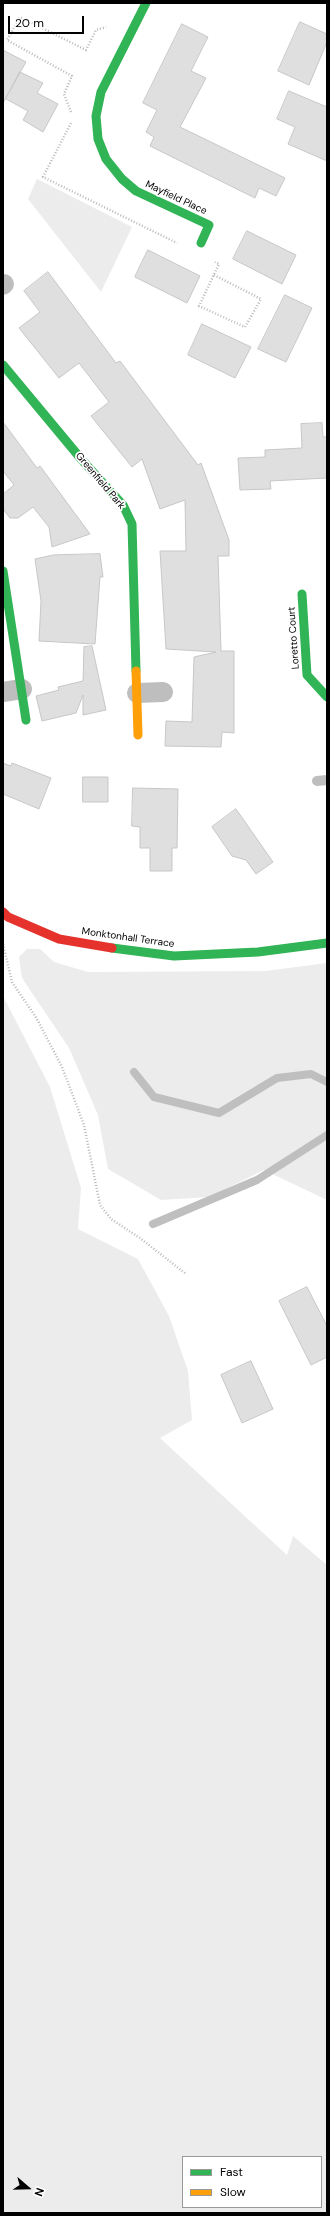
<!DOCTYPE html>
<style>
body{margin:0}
#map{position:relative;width:330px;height:2216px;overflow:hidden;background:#fff;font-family:"DM Sans",sans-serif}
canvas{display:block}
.frame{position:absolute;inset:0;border:4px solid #000;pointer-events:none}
.legend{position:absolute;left:182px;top:2156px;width:140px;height:52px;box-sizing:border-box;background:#fff;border:1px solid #999;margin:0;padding:5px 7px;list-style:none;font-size:12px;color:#000}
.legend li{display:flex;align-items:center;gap:8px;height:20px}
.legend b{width:20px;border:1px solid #999}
.north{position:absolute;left:8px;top:2168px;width:40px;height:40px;-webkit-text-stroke:3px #fff;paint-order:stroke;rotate:110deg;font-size:11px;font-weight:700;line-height:16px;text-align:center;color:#000}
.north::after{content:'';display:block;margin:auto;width:14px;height:18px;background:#000;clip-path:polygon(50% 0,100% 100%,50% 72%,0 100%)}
.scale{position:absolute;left:8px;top:16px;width:76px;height:18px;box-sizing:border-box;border:2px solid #000;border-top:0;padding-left:5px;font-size:12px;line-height:14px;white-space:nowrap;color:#000;-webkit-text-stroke:3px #fff;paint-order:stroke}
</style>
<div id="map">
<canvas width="330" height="2216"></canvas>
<div class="frame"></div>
<ul class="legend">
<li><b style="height:5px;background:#30b455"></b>Fast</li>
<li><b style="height:5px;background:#ff9f0a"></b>Slow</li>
</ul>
<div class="north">N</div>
<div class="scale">20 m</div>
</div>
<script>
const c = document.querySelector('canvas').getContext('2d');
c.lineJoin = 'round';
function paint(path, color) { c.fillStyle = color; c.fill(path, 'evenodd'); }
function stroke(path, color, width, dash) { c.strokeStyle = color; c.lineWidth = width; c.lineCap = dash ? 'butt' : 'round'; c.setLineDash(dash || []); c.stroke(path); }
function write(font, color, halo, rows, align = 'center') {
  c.font = font + ' "DM Sans",sans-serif'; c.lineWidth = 3.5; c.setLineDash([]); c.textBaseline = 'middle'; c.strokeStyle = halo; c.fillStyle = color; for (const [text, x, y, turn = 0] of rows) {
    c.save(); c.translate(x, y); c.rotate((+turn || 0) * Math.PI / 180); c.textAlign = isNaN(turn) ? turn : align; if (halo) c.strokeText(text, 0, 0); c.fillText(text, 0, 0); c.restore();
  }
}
paint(new Path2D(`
 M37,179L132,227L101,292L28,199Z
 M27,949H40L54,962L88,972L266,971L327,963V1200L264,1170L209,1197L161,1200L108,1169L98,1115L69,1048L22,978L19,957Z
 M3,996L50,1087L81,1188L78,1229L138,1259L169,1316L188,1371L192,1420L160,1438L287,1555L293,1536L327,1565V2213H3ZM183,2157H321V2207H183Z`), '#ececec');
stroke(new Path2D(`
 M134,1072L154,1097L219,1113L277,1078L311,1074L327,1082
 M153,1224L257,1180L327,1135`), '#bfbfbf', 8);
const building = new Path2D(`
 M300,22L327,34V42L309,85L278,71Z
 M182,24L208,37L191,71L206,78L180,127L285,178L276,196L259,188L255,198L150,146L154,137L146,132L157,110L143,103Z
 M3,50L26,62L3,103Z
 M20,72L43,83L37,93L58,104L43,132L23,120L28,111L6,99Z
 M289,91L327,107V161L288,144L295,127L277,119Z
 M247,231L296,255L282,284L233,259Z
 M148,250L200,276L187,303L135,277Z
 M48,272L116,363L120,361L198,465L201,463L229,540V556H218L221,651H234V733L222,732L221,747L165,746L166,721L192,722L194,657L216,652L166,649L160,551H186L185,500L160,509L142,459L132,467L91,416L109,402L79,363L59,378L19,328L40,312L24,291Z
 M285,295L312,308L286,362L258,349Z
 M202,324L251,347L235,378L188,355Z
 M3,422L37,468L40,466L90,534L52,547L49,527L33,507L18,518H10L3,509V494L14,485L3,471Z
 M322,423L323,437H327V478L270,481L271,489L240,490L238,458L265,457V450L302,448L301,424Z
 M100,554L103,577H100L95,644L39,641L41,601L35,559L53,555Z
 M92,646L106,710L83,715V695L76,713L42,721L36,696L59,690L58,687L83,681L84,647Z
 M3,763L11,766L12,763L51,778L39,809L3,794Z
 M83,777H108V802H83Z
 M133,788L178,789L177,848H172V871H150V848H140V827L132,826Z
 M236,809L273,862L256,874L246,860L232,856L212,827Z
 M307,1287L327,1326V1357L311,1365L279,1301Z
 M251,1361L273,1409L242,1423L221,1375Z`);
paint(building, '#dfdfdf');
stroke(building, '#c7c7c7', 1);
stroke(new Path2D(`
 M71,112L64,94L72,76L7,40L20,17L86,50L96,30L106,27
 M71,123L43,177L177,243
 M214,275L261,299L245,327L199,306L219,264L215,262
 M3,944L12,982L37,1019L62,1067L84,1125L100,1205L111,1219L140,1238L186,1274`), '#b9b9b9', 2.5, [1, 2]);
stroke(new Path2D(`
 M317,781L327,780`), '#bebebe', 10);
stroke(new Path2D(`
 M3,285L4,284
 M3,692L22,689
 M137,693L163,692`), '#bebebe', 20);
stroke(new Path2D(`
 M146,3L101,92L96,116L98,139L106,159L122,179L136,191L209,225L201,243
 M3,365L82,460L123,505L132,524L136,671
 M3,571L26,720
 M302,594L307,675L327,697
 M112,948L174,956L258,952L327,943`), '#30b455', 9);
stroke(new Path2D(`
 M136,671L138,735`), '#ff9f0a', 9);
stroke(new Path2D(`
 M3,912L8,917L59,939L112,948`), '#e5322d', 9);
write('10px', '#000', '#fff', [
 ["Mayfield Place",176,198,25],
 ["Greenfield Park",100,481,50],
 ["Loretto Court",294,638,-94],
 ["Monktonhall Terrace",128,938,8]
]);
</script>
